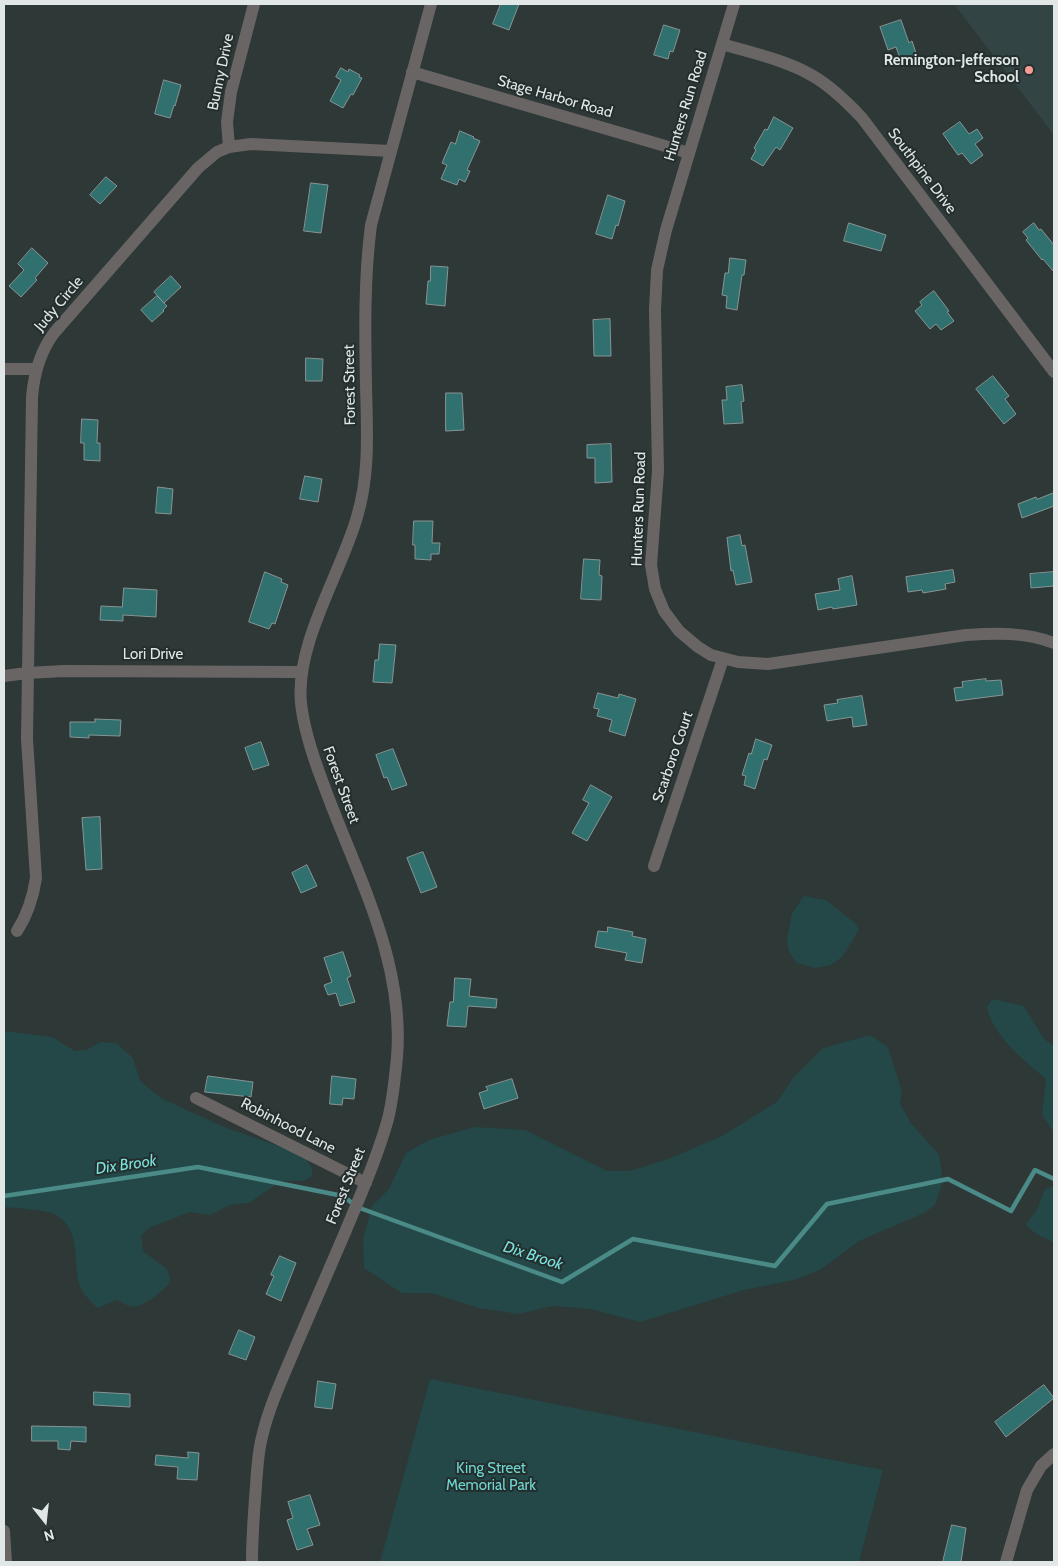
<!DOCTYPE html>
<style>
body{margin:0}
#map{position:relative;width:1058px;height:1566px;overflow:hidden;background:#2d3837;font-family:Cabin,sans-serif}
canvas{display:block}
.frame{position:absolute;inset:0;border:5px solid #e0e7e6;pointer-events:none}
.north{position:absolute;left:20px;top:1496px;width:50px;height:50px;-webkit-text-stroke:4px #232e2d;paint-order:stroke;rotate:164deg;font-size:14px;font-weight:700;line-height:20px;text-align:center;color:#e0e7e6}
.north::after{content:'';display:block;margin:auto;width:18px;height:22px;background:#e0e7e6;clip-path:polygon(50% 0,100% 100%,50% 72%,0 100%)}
</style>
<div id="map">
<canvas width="1058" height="1566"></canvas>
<div class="frame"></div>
<div class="north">N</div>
</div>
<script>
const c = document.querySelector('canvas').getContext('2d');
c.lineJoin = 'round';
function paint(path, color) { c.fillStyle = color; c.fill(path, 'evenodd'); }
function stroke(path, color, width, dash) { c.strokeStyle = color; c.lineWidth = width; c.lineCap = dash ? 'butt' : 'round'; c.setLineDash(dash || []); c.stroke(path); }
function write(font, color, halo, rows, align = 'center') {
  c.font = font + ' Cabin,sans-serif'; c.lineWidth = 4; c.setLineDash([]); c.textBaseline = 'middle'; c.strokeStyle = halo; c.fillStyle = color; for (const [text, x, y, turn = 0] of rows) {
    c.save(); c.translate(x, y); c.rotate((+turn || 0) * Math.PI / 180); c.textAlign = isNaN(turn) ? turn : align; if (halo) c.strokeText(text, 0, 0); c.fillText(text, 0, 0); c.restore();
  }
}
paint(new Path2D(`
 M954,4H1054V135Z`), '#324443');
paint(new Path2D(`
 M804,896L826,900L856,924L859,930L842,957L831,965L815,968L797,963L789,952L787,940L792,913Z
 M993,999L1024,1006L1044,1039L1054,1046V1132L1042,1115L1046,1079C1025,1061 991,1035 987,1006Z
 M4,1031L52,1037L75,1051L86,1050L100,1042L116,1043L133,1058L140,1081L161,1098L224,1127L304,1155L313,1170L311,1177L303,1181H281L249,1203L230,1205L210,1215L190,1212L149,1228L141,1236L143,1251L167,1269L171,1280C166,1290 143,1307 132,1307C127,1306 121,1302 117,1300L98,1308C89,1301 80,1290 78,1280C74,1256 80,1228 54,1214C44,1210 16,1208 4,1207Z
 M870,1035L888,1047L902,1092L900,1103L910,1122L939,1155L943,1181L935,1205L924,1213L859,1241L820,1270L794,1280L744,1290L640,1322L591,1309L553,1306L518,1314L479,1308L431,1293H402L364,1268L363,1239L372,1206L389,1189L406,1153L429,1140L474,1127L525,1130L607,1171H630L668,1159L722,1136L777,1102L794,1077L823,1048Z
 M1054,1186V1242C1045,1239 1031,1232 1026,1224L1037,1210L1045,1189Z
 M430,1379L883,1470L859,1562H380Z`), '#234847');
stroke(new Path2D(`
 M4,1196L198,1167L343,1196L357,1207L562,1282L633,1239L775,1266L827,1204L948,1179L1011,1211L1035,1170L1054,1179`), '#4a8a87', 4.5);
const building = new Path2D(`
 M501,4H519L509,30L493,24Z
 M901,20L909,43L912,41L919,62L903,67L896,47L888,50L880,27Z
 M664,25L680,30L673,52L670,51L668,59L654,55Z
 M341,68L348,72L349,69L360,75L359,77L362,78L353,95L351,94L343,108L330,101L341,80L336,77Z
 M164,80L181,85L175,106L174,105L170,118L155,114Z
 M774,117L793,128L780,150L776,147L763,166L751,159L756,150L754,148L765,129L767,130Z
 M960,122L969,134L977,129L983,138L975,144L983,155L971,164L962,153L958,155L943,134Z
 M460,131L474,137L473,138L480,141L467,170L470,171L465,182L459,179L457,185L441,179L447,165L442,163L451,142L455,144Z
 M106,177L117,186L100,204L90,195Z
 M311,183L328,185L321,233L304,231Z
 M608,195L625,201L618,226L616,225L612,239L596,234Z
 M849,223L886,235L881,251L844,241Z
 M1034,223L1039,230L1041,229L1054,245V272L1043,259L1042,260L1026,240L1028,238L1023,232Z
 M32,248L48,263L35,278L37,280L21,297L9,286L24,270L18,264Z
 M730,258L746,260L744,275H742L737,310L726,308L727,296L722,295L725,273H728Z
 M431,266L448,267L445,306L426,304L428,281H430Z
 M171,276L181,287L164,303L154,292Z
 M934,291L949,311L947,312L954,321L941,330L936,324L930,329L915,311L922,305L920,302Z
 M157,296L167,306L163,310L164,311L152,322L141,310Z
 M610,319L611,356H594L593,320Z
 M306,358L323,359L322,381H306Z
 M993,376L1009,396L1005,399L1016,414L1004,424L976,389Z
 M742,385L744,401L741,402L743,423L724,424L722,400H727L726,387Z
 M446,393H462L464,430L446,431Z
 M82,419L98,420L97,443H100V461L84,460V443H81Z
 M611,444L612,482L595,483V458H587V445Z
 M305,476L322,479L318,502L300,499Z
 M158,487L173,489L171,514L156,513Z
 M1054,493V506L1022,518L1018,504L1036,497L1037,499Z
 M414,521H433L432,543H440L439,554H431V560L415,559V545H413Z
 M740,535L742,546L745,545L752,582L736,585L733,570L731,571L727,538Z
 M584,559L600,560L599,575L602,576L601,600L581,599Z
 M953,570L955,582L945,584L946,589L923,593L922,590L908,592L906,577Z
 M265,572L282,579L281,582L288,585L275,624L272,623L269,629L249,622Z
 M1054,572V586L1031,588L1030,574Z
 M852,576L857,605L833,609L832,607L818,610L815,594L840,590L838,579Z
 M124,588L157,590L156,617L123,615V621L100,620L101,606L122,607Z
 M380,644L396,645L392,683L373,682L375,660H378Z
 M986,679V681L1001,680L1003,695L956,701L954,688L963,687L962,682Z
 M598,693L618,698L619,694L636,699L625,736L609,731L612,720L597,716L599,709L594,708Z
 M862,696L867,725L853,727L852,717L827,721L824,705L838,703L837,700Z
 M95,719L121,720L120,736L89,735V738L70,737V722H95Z
 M756,739L772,745L767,760L764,759L755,789L744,785L746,776L742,775L749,753L751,754Z
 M261,742L269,765L253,770L245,748Z
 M393,749L407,785L392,790L387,777L384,778L376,755Z
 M591,785L612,797L587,841L572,833L589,803L583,800Z
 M100,817L102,869L86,870L82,818Z
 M423,852L437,887L421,893L407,858Z
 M307,865L317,886L301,893L292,873Z
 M608,927L633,932L632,936L646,939L642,963L625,960L627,953L595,947L598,931L607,932Z
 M343,952L351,976L347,978L355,1002L340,1006L336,993L328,995L324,985L332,982L324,958Z
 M455,978L471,979L469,996L497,999L496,1008L468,1006L466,1027L447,1026L450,1002H453Z
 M208,1076L253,1082L251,1097L205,1092Z
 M332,1076L356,1079L354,1099L343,1098L342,1105L330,1104Z
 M512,1079L518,1098L484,1109L479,1093L488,1090L486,1087Z
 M280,1256L296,1263L281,1301L266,1294L274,1276L271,1275Z
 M239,1330L255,1337L246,1360L229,1354Z
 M318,1381L336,1384L332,1409L315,1407Z
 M1044,1385L1054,1398L1006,1437L995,1422Z
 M94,1392L130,1394V1407L94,1405Z
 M32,1426L86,1427V1442L71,1441L70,1450L58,1449V1441H32Z
 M188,1452L199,1453L197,1480L177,1479L178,1467L155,1465L156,1455L188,1458Z
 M310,1495L320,1525L307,1529L313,1545L297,1550L287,1520L293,1518L288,1502Z
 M952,1525L966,1528L961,1562H943Z`);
paint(building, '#30716f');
stroke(building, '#889493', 1);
stroke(new Path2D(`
 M734,4L666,230L657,270L655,310L658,471L651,565L655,589L664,611L679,631L698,647L711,655L738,662L768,664L782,662L966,635C997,633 1025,632 1054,643
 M722,44C752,53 786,60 813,76C832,87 847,102 862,118L1054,372
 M412,72L689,153
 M229,147L227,122L231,92L254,4
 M4,369H36
 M4,676L27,673L64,671L302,672
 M654,866L723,659
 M17,931C28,914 33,898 36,878L27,739L32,397C34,373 40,352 54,333L198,168L217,152L229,147L251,144L390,151
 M196,1098L366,1183
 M4,1531L6,1562
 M252,1562C252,1537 254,1511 256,1486C257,1470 258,1452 262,1437C269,1406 284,1375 296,1346C313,1307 329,1269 346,1230C361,1194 377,1158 388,1119C393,1099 395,1078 397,1057C405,959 355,872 323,783C313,757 304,731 301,703C295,644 341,573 357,517C370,474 367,430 366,385C365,332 364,279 371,225L431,4
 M1006,1562L1027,1490L1041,1466L1054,1454`), '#6a6565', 12);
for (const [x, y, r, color] of [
 [1029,70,5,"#f59c93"]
]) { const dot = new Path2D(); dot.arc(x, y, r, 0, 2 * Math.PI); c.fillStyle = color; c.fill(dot); stroke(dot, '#232e2d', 2); }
write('bold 15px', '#e0e7e6', '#232e2d', [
 ["Remington-Jefferson",1019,61],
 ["School",1019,78]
], 'right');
write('15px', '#e0e7e6', '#232e2d', [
 ["Bunny Drive",221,72,-78],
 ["Stage Harbor Road",555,97,16],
 ["Hunters Run Road",686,106,-73],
 ["Southpine Drive",922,171,53],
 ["Judy Circle",59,304,-50],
 ["Forest Street",350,385,-91],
 ["Hunters Run Road",639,509,-88],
 ["Lori Drive",153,655],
 ["Scarboro Court",673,757,-71],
 ["Forest Street",341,785,70],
 ["Robinhood Lane",288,1126,27],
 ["Forest Street",346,1186,-68]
]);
write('15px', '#6fd5d1', '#232e2d', [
 ["King Street",491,1469],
 ["Memorial Park",491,1486]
]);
write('italic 16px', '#7be1dd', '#232e2d', [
 ["Dix Brook",126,1165,-8],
 ["Dix Brook",533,1256,18]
]);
</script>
